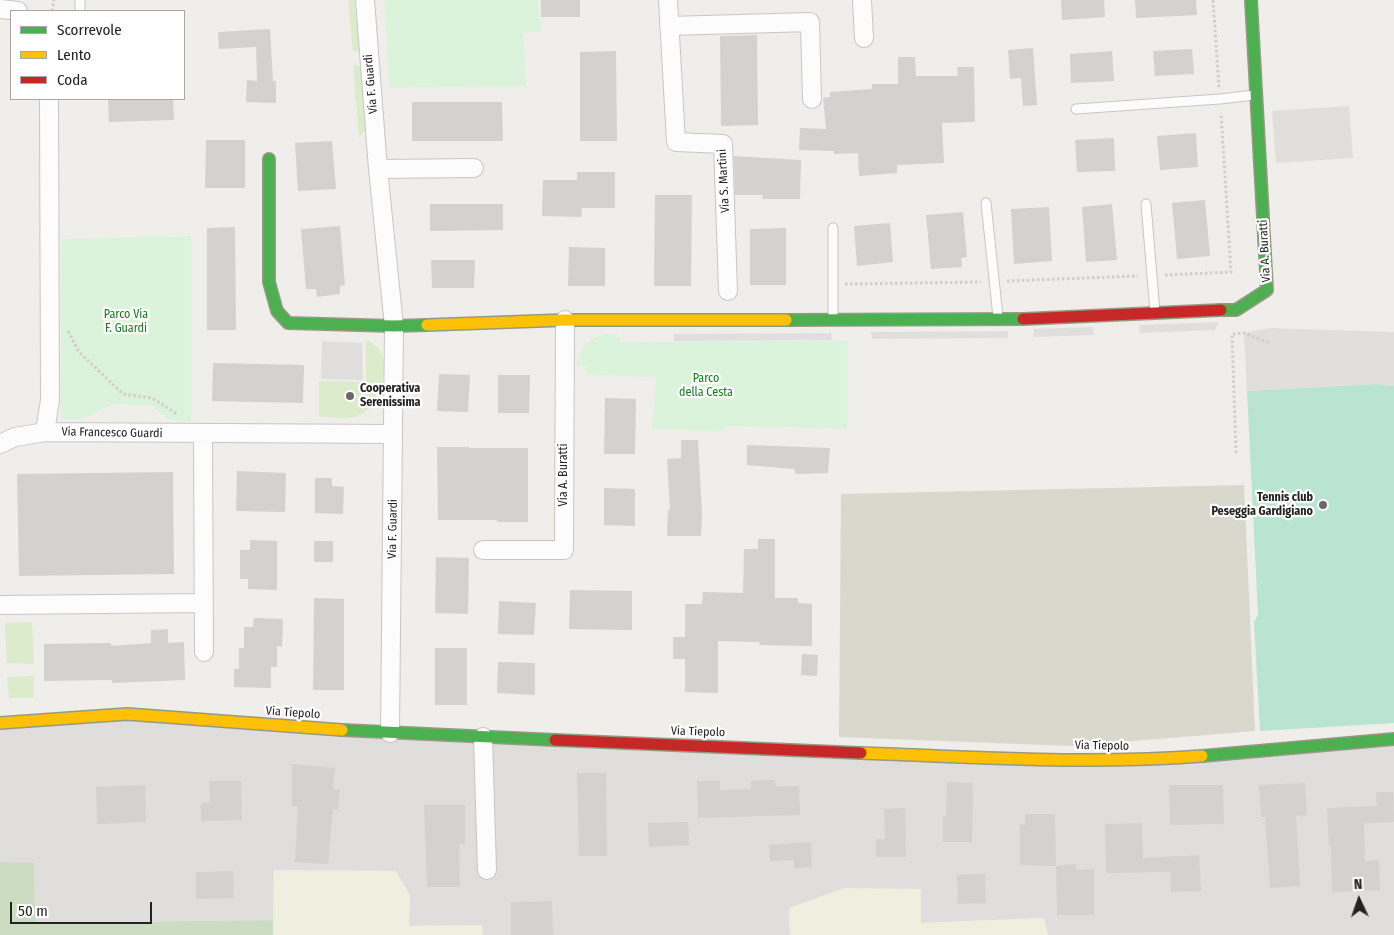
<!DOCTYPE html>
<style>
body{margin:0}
#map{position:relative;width:1394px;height:935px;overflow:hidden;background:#efeeeb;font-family:"Fira Sans Condensed",sans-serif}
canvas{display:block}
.legend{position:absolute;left:10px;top:10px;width:175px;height:90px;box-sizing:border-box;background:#fff;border:1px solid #a7a7a7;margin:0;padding:6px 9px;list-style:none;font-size:15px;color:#222}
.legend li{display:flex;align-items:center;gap:10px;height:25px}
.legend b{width:25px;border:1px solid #a7a7a7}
.north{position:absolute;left:1334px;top:875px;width:50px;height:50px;-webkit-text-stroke:4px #fff;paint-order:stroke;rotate:357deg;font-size:14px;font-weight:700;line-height:20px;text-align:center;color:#222}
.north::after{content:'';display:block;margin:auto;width:18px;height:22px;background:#222;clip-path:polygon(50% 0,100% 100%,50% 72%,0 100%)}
.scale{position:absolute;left:10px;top:902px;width:142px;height:22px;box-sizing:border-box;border:2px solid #222;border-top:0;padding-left:6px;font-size:15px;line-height:18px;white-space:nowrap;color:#222;-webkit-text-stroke:4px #fff;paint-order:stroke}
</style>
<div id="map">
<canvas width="1394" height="935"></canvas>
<ul class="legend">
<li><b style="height:6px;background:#4caf50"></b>Scorrevole</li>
<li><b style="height:6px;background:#ffc107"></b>Lento</li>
<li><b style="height:6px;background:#c62828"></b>Coda</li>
</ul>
<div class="north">N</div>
<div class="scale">50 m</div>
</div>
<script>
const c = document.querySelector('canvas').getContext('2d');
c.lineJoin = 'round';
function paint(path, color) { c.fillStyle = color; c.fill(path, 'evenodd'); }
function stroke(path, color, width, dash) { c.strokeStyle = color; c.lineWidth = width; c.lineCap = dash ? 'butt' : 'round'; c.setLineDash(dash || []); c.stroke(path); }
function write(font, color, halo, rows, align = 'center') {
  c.font = font + ' "Fira Sans Condensed",sans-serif'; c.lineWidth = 4.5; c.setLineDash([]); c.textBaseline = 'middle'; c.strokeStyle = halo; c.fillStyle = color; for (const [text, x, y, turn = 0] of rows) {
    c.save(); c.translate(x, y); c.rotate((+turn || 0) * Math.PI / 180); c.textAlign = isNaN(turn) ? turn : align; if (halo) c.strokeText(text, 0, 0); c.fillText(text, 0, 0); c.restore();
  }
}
paint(new Path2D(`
 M128,718L969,761L1394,745V935H1048L1044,918L921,923L789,908L790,935H483L482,925L409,926L410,895L274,870L273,920L36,923L34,864L0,862V726Z`), '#dfdedc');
paint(new Path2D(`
 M1244,485L1255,731L1071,746L839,737L841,494Z`), '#d8d8cd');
paint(new Path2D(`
 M274,870L396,871L410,895L409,926L482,925L483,935H273Z
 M844,888L921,889V923L1044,918L1048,935H790L789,908Z`), '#eeefdf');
paint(new Path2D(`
 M348,0H354L361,51H353Z
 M353,65L361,66L366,130L359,137Z
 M366,339C370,342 378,346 380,351C391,372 379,407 358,416C349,420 329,418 319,416V381L366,382Z
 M32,622L34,664L7,663L5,623Z
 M34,676V698H9L7,677Z`), '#dcebcc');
paint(new Path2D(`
 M0,862L34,863L36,923L273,920V935H0Z`), '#cbdcc2');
paint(new Path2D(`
 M384,0H538L541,31L523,33L526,86L390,88Z
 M191,236V422C169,422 169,421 153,406L113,404L82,419H61V239Z
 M605,334H617L621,342L847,341V429L725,426V431L652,429L656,377L586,375L585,366H576C580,348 588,339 605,334Z`), '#dbf3db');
paint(new Path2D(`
 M1376,384L1394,386V723L1260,731L1254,622L1258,615L1247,391Z`), '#b9e4d2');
paint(new Path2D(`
 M1349,106L1353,158L1276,163L1272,111Z
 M1219,322L1215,330L1140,333L1139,325Z
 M1093,327L1094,335L1034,337L1033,329Z
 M1270,328L1394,332V386L1376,384L1247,391L1244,333Z
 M1008,331V338L872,339L871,332Z
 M831,333L832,340L674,341V334Z
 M322,341L362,343L363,380L321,379Z`), '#e0dfde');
paint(new Path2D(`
 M541,0H580V17H541Z
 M1061,0H1104L1105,17L1062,20Z
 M1135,0H1196L1197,15L1136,18Z
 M270,29L273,81H276V103L246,102L247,80L257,81L256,47L219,49L218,32Z
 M757,35L758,125L721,126L720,36Z
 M1033,48L1037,105L1023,106L1021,78L1010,79L1008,50Z
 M1192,49L1194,74L1155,76L1153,51Z
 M616,51L617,141H580V52Z
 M1112,51L1114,81L1071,83L1070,54Z
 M898,57H915L916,76H958L957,67H974L975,122L942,123L944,163L897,165V173L859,176L858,153L834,154V151L799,150L800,128L826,129L823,98L830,97V92L872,89V84H898Z
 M108,99H173L174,120L109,122Z
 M412,102H502L503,141H412Z
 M1196,133L1198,167L1160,170L1157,136Z
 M1114,138L1115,171L1077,172L1075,140Z
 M206,140H245V188H205Z
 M332,141L336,189L298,191L295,143Z
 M734,156L801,160L800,199H762L763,195H735Z
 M577,172H615V208H582L581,217L542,216L543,180H577Z
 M655,195H692L691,286H654Z
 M1205,200L1210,256L1177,259L1172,203Z
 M430,204H503V230L430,231Z
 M1112,204L1117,260L1086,262L1082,207Z
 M1049,207L1052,261L1014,264L1011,209Z
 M963,212L967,257L961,258L962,267L931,269L926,215Z
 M890,223L893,262L857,266L854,226Z
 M340,226L345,285L340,286V294L317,297L316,289H306L301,229Z
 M235,227L236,330H207V228Z
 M786,228V285H750V229Z
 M569,247L605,248V286H568Z
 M431,260H475L474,288H432Z
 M213,363L304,365L303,403L212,401Z
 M439,374L470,375L468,412L437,411Z
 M498,375H530L529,413H498Z
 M605,398L636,399L635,454H604Z
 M681,440H698L702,512L701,536H667L668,510H670L667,459L681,458Z
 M747,445L830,448L828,473L796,474L794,469L747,465Z
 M437,447H469V448H528V522H497V520H438Z
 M237,471L286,473L285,512L236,511Z
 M173,472L174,574L19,576L17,474Z
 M315,478H332V486L344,487L343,514L315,513Z
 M604,488L635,489V526L604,525Z
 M758,539H775V598H798V603L812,604V646L759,645L760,642L718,641V693L685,692V659H673V637H685V604H702L703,592L743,593L744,549H758Z
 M250,540L277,541V590L248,589V579H240V550H250Z
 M314,541H333V562H314Z
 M436,557L469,558L468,614L435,613Z
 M570,590L632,591V630L569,629Z
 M314,598L344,599V690H313Z
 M499,601L536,603L534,635L498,634Z
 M254,618L283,619L282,647L277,646V667H271V688L234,687V669H239V648H244V627H253Z
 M168,629V643L184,642L185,680L112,683V680L44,681V644L111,643V646L151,643V630Z
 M435,648H467V705H435Z
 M802,654L818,655L817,676L801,675Z
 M498,662L535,663V695L497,693Z
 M292,764L335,768L333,789L340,790L338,810L333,809L328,864L295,862L298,806H292Z
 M577,773H606L607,856H579Z
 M775,780L776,787L799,786L800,815L698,818L697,781H720V790L751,789V781Z
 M209,781H241L242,820L201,821V803L210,802Z
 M947,782L973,783L972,842H943V816H946Z
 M1305,783L1307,815L1296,816L1300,886L1270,888L1265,817H1261L1259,785Z
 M145,785L146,822L97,824L96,787Z
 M1169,785H1223L1224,824L1170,825Z
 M1376,792H1393L1394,822L1364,823L1365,861L1379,860L1380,890L1332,892L1331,846H1329L1327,808L1377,806Z
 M424,805H465V844H459L460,887H427Z
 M905,808L906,857H876V839H885L884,809Z
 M1025,814H1055L1056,866L1020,865V824L1025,825Z
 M688,822L689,845L649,847L648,823Z
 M1142,823L1143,858L1199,855L1201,891L1171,892L1170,872L1106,873L1105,824Z
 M811,842L812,867L794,868V860L770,861L769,845Z
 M1076,864V870L1094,869V915H1057L1056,866Z
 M233,871L234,898L196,899V872Z
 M985,874L986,903L958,904L957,875Z
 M552,901L553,935H511V902Z`), '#d4d2d0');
const lane = new Path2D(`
 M80,11V0
 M1076,109L1220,99L1254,95
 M986,203L998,317
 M1146,204L1155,312
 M833,228V318`);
const street = new Path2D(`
 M365,0L378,169L394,326L390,733
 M668,0L676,142L723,144L728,291
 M862,0L864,38
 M0,9L18,11
 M669,26L810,22L812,99
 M49,99L50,400L45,432L393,434
 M378,169L474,168
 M203,434L204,652
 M0,444L15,437L45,432
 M483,550H564L565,320
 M0,605L204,603
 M483,737L487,870`);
const fast = new Path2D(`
 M269,159V282L277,311L288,323L394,326L427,325
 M1221,310H1236L1267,290L1251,0
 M786,320L1023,319
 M342,730L555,740
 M1202,756L1394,739`);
const slow = new Path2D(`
 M427,325L565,320H786
 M0,723L127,714L342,730
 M861,753C974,757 1089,765 1202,756`);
const jam = new Path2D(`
 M1023,319L1221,310
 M555,740L861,753`);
stroke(lane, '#c7c6c5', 11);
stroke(street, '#c7c6c5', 20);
stroke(fast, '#989983', 14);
stroke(slow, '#989983', 14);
stroke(jam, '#989983', 14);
stroke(new Path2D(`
 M1213,0L1219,87
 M52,11L54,0
 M1165,275L1231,272L1221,113
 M1007,281L1138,276
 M845,284L981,282
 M68,331L79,352L123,394L152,398L177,414
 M1236,453L1232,334L1244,333L1270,343`), '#d7cbc9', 3, [2.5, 2.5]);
stroke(lane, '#fdfcfc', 9);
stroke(street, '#fdfcfc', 18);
stroke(fast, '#4caf50', 11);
stroke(slow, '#ffc107', 11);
stroke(jam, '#c62828', 11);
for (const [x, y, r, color] of [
 [350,396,5,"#6a6968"],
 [1323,505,5,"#6a6968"]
]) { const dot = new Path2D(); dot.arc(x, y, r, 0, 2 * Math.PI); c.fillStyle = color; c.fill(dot); stroke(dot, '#fff', 2); }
write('12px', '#222', '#fff', [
 ["Via F. Guardi",371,84,-95],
 ["Via S. Martini",724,181,-93],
 ["Via A. Buratti",1265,251,-93],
 ["Via Francesco Guardi",112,433,1],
 ["Via A. Buratti",564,475,-90],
 ["Via F. Guardi",393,529,-89],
 ["Via Tiepolo",293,713,4],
 ["Via Tiepolo",698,732,2],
 ["Via Tiepolo",1102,746,1]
]);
write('12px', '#127e1b', '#fff', [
 ["Parco Via",126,315],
 ["F. Guardi",126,329],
 ["Parco",706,379],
 ["della Cesta",706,393]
]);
write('bold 12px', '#222', '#fff', [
 ["Cooperativa",360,389],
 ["Serenissima",360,403],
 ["Tennis club",1313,498,"right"],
 ["Peseggia Gardigiano",1313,512,"right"]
], 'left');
</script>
